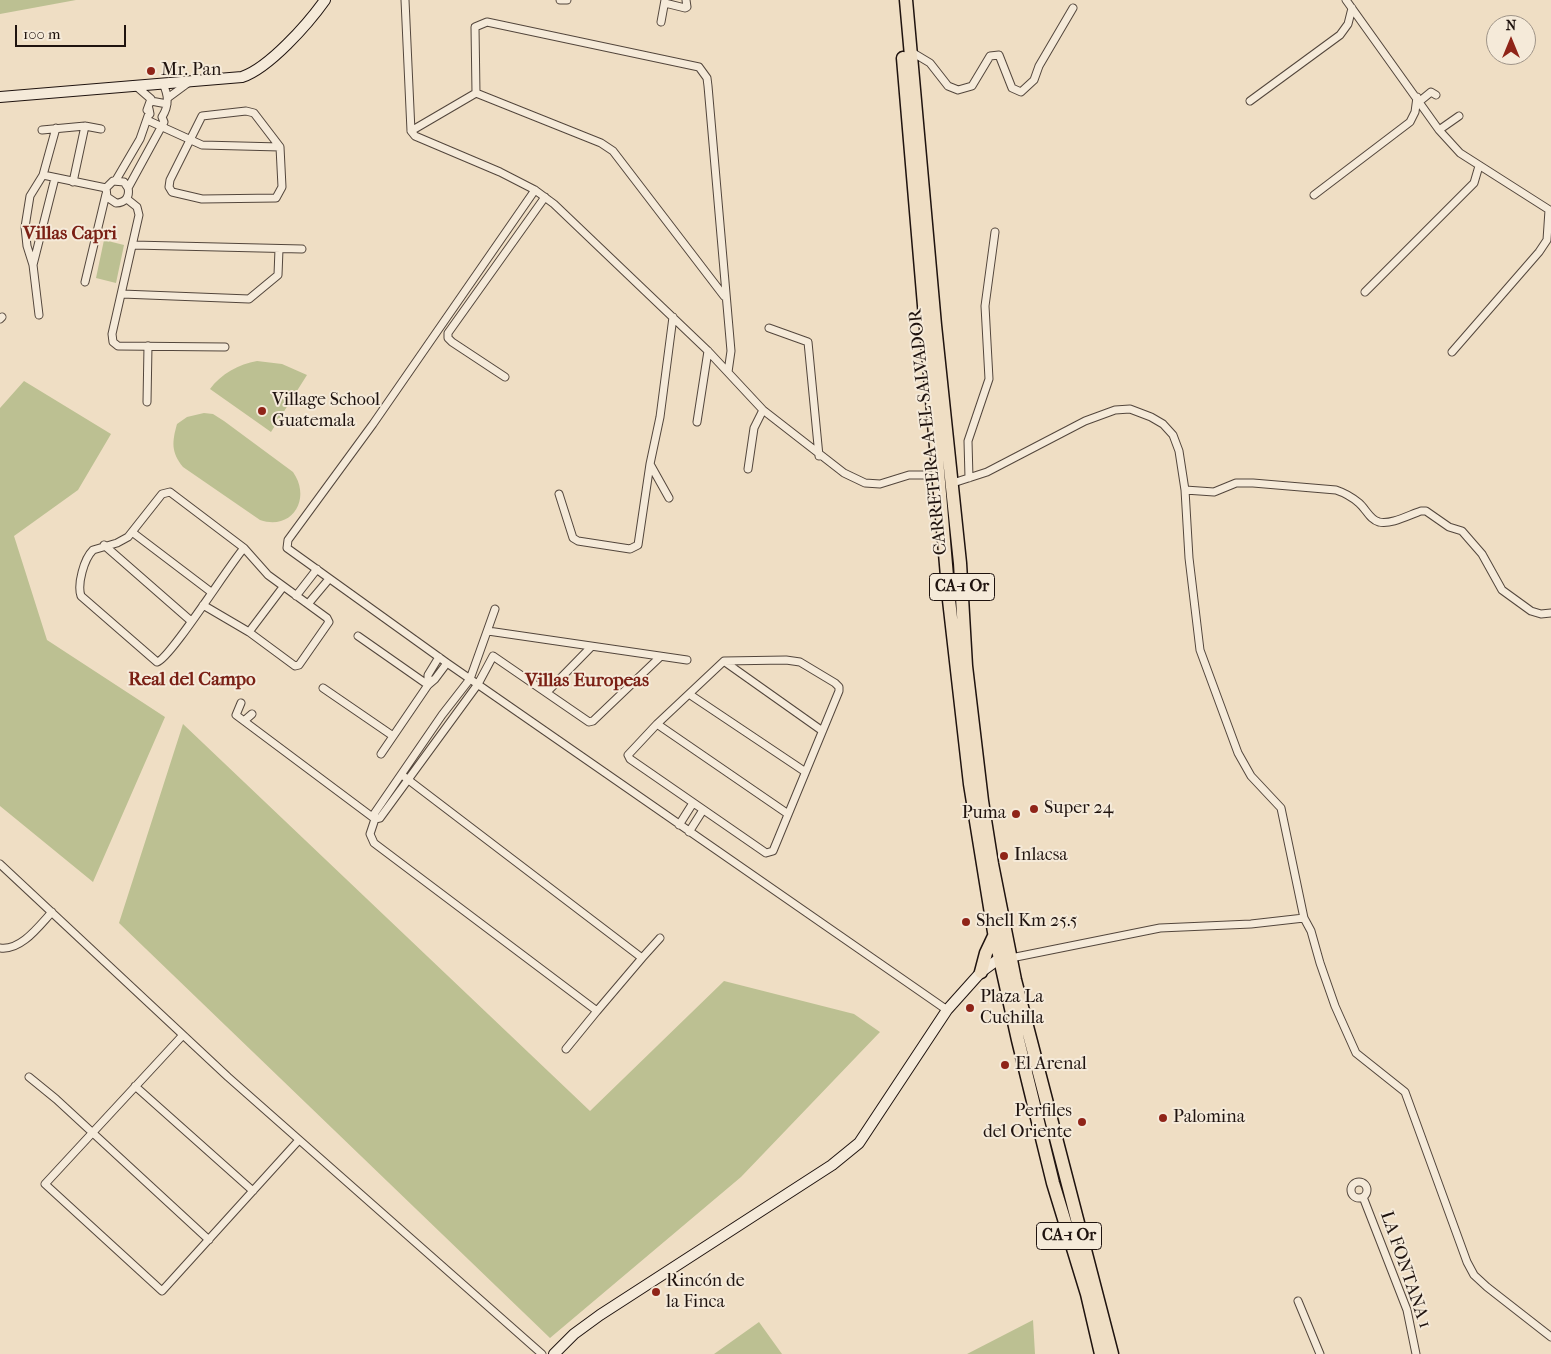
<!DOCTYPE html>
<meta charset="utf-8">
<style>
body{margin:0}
#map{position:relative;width:1551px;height:1354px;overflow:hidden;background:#efdec4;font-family:"IM FELL French Canon",serif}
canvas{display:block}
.north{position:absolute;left:1486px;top:15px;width:50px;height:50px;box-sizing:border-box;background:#f5ead9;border:1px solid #9f9488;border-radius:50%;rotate:0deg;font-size:14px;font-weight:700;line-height:20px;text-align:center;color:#1f130f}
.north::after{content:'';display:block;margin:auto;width:18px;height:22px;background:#8f2418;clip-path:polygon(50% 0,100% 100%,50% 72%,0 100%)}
.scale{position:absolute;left:15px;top:25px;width:111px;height:22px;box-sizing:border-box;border:2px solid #1f130f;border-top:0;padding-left:6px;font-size:15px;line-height:18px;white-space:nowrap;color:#1f130f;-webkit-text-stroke:4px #f5ead9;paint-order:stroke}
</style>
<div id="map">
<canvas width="1551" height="1354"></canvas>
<div class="north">N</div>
<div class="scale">100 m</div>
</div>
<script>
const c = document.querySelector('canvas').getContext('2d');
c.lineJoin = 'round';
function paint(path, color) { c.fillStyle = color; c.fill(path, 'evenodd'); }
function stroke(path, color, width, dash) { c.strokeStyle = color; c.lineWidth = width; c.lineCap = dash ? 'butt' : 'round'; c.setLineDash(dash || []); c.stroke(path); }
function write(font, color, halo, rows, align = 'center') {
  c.font = font + ' "IM FELL French Canon",serif'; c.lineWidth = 4; c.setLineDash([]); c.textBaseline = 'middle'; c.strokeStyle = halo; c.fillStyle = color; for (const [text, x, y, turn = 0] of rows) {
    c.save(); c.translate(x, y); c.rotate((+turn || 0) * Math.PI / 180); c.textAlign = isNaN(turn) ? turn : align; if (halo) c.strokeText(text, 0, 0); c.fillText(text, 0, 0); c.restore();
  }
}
paint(new Path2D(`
 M0,0H76L0,14Z
 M104,240L124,245L116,283L96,278Z
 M257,361L282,364L307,375L271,432L210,389C221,374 239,364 257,361Z
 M24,381L111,434L78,490L14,536L47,640L165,717L93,882L0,806V408Z
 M204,413L213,414L224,421L293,472C312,499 292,531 260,520L183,467C171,452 172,442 177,424L187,417Z
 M183,724L590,1111L724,981L854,1014L880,1032L741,1177L550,1338L119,923Z
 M1033,1320L1035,1354H967Z
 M759,1322L782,1354H714Z`), '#bcc092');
const street = new Path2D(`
 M405,0L411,131L415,136L500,172L535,190L554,204L708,351L763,410L844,473L865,483L880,484L909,475H939
 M560,0H567
 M1346,0L1439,130L1460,153L1551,211
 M665,3L685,8L687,7L686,0
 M661,22L665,0
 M910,51L930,63L948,86L958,90L972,86L990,56L999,55L1012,88L1021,92L1034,80L1039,66L1073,8
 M136,86L151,99L147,110
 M476,93L475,27L487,22L699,67L707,78L708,86L731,351L728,372
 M476,93L601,143L613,151L724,296
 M169,97L188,83
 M151,101L167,104
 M1250,101L1340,35L1348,24L1352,8
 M1420,101L1431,92L1436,95
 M246,111L254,113L280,147L282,187L276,198L202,199L172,192L169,187L170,180L202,116Z
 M147,120L202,145L280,147
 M42,130L85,126L101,129
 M1439,130L1459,116
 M411,131L476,93
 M43,175L106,188
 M116,180L140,139L148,116L150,114L149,109
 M73,182L85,126
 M128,188L124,182L113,181L106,188L107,197L116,203C125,203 130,197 128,188L164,122L162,117C169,106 169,96 163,84
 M535,190L373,424L288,540L287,548L447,663L947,1010
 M1314,195L1410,122L1415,112L1417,97
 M127,199L137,207L139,215L112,334L113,342L118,346L225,347
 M133,245L302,249
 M33,265L55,178
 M85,282L106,194
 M1365,292L1474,183L1479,166
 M122,294L249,299L278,275L279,249
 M39,315L33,265L27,246L25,227L30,196L43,175L56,128
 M0,319L2,317
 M769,328L808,342L819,456
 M1452,352L1539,252L1547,240L1549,210
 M505,377L452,342L448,338V333L545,197
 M147,402L148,346
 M697,422L708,351
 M748,469L754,428L763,410
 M969,478L968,441L989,379L985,306L995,232
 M953,483L987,472L1085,421L1115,410L1130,409L1151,417L1163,424L1173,435L1179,451L1185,490L1189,558L1200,650L1238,753L1251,776L1281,808L1304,918L1311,931L1320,963L1335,1006L1356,1053L1405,1092L1467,1262L1474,1275L1487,1287L1551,1337
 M1185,490L1214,492L1236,483H1253L1336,490C1345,493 1352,497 1359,503C1366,509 1370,520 1379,522C1391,525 1409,515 1421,511H1426L1449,527L1462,531L1482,554L1502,590L1531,611L1541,614L1551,613
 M559,494L573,538L578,541L630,549L638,545L650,464
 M669,498L650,464L660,417L673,317
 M132,532L211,592
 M104,545L191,621
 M296,596L317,569
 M308,604L329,579
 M203,605L249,632L295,666L299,665L329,622L327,618L268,575L244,548L170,492L162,494L128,537L117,543L93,550C84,559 77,584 81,596L157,662C170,659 229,565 244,548
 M488,631L687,660
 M249,632L283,587
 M358,636L428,685
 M786,660L800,662L835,683L839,687V691L773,851L766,853L630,759L628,755L657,724L724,661Z
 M725,662L821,730
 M428,685V675L439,657
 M323,688L393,736
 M547,692L591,647
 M689,694L804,771
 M241,703L236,715L375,819
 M244,721L252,714
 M657,724L788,814
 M381,754L428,685L435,679L447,663
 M402,775L642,958L597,1011L374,843L370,834L375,819L374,814L442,715L470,679L495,609
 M375,819L380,818L478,684L493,656L589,722L593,721L660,657
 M679,825L693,803
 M689,832L703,810
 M0,864L228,1077L542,1354
 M0,948C21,951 39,926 52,912
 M642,958L660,938
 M1011,958L1160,928L1251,924L1304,918
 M183,1035L45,1184L162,1291L299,1140
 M566,1049L597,1011
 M29,1077L56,1099L209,1240
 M135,1086L253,1191
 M1351 1190a8 8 0 1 1 16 0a8 8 0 1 1-16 0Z
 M1363,1197L1407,1310L1416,1354
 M1298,1301L1320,1354`);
const secondary = new Path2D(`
 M0,97L242,77C269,68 308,24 325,0
 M554,1354L574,1334L600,1315L832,1165L859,1143L947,1010L981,972L1000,958`);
const highway = new Path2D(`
 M906,0L935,325L960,563L966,666L982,801L992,864L1015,980L1112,1354
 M903,58L949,600L970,784L994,932L1018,1040L1053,1183L1087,1294L1101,1354
 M981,972L986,953L995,934`);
stroke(street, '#53463c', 9);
stroke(secondary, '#1f130f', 12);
stroke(highway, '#1f130f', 15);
stroke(street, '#f5ead9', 7);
stroke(secondary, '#f5ead9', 10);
stroke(highway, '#efdec4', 12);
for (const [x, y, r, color] of [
 [151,71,5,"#8f2418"],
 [262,411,5,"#8f2418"],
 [1034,809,5,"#8f2418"],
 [1016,814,5,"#8f2418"],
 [1004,856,5,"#8f2418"],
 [966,922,5,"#8f2418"],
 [970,1008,5,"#8f2418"],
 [1005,1065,5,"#8f2418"],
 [1163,1118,5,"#8f2418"],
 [1082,1122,5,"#8f2418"],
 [656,1292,5,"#8f2418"]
]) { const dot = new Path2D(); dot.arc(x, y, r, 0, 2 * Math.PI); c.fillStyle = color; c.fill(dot); stroke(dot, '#f5ead9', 2); }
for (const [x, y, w] of [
 [962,587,65],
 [1069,1236,65]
]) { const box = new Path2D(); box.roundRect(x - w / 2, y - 13.5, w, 27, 4); c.fillStyle = '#f5ead9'; c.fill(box); stroke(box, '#1f130f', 1); }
write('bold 16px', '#1f130f', null, [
 ["CA-1 Or",962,587],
 ["CA-1 Or",1069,1236]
]);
write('18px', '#1f130f', '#f5ead9', [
 ["Mr. Pan",161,71],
 ["Village School",272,401],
 ["Guatemala",272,422],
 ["Super 24",1044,809],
 ["Puma",1006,814,"right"],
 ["Inlacsa",1014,856],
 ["Shell Km 25.5",976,922],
 ["Plaza La",980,998],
 ["Cuchilla",980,1019],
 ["El Arenal",1015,1065],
 ["Perfiles",1072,1112,"right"],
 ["del Oriente",1072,1133,"right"],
 ["Palomina",1173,1118],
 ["Rincón de",666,1282],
 ["la Finca",666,1303]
], 'left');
write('18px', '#1f130f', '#f5ead9', [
 ["CARRETERA A EL SALVADOR",929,432,-96],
 ["LA FONTANA 1",1405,1270,71]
]);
write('bold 19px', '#7a1f14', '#f5ead9', [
 ["Villas Capri",70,234],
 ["Real del Campo",192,680],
 ["Villas Europeas",587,681]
]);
</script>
